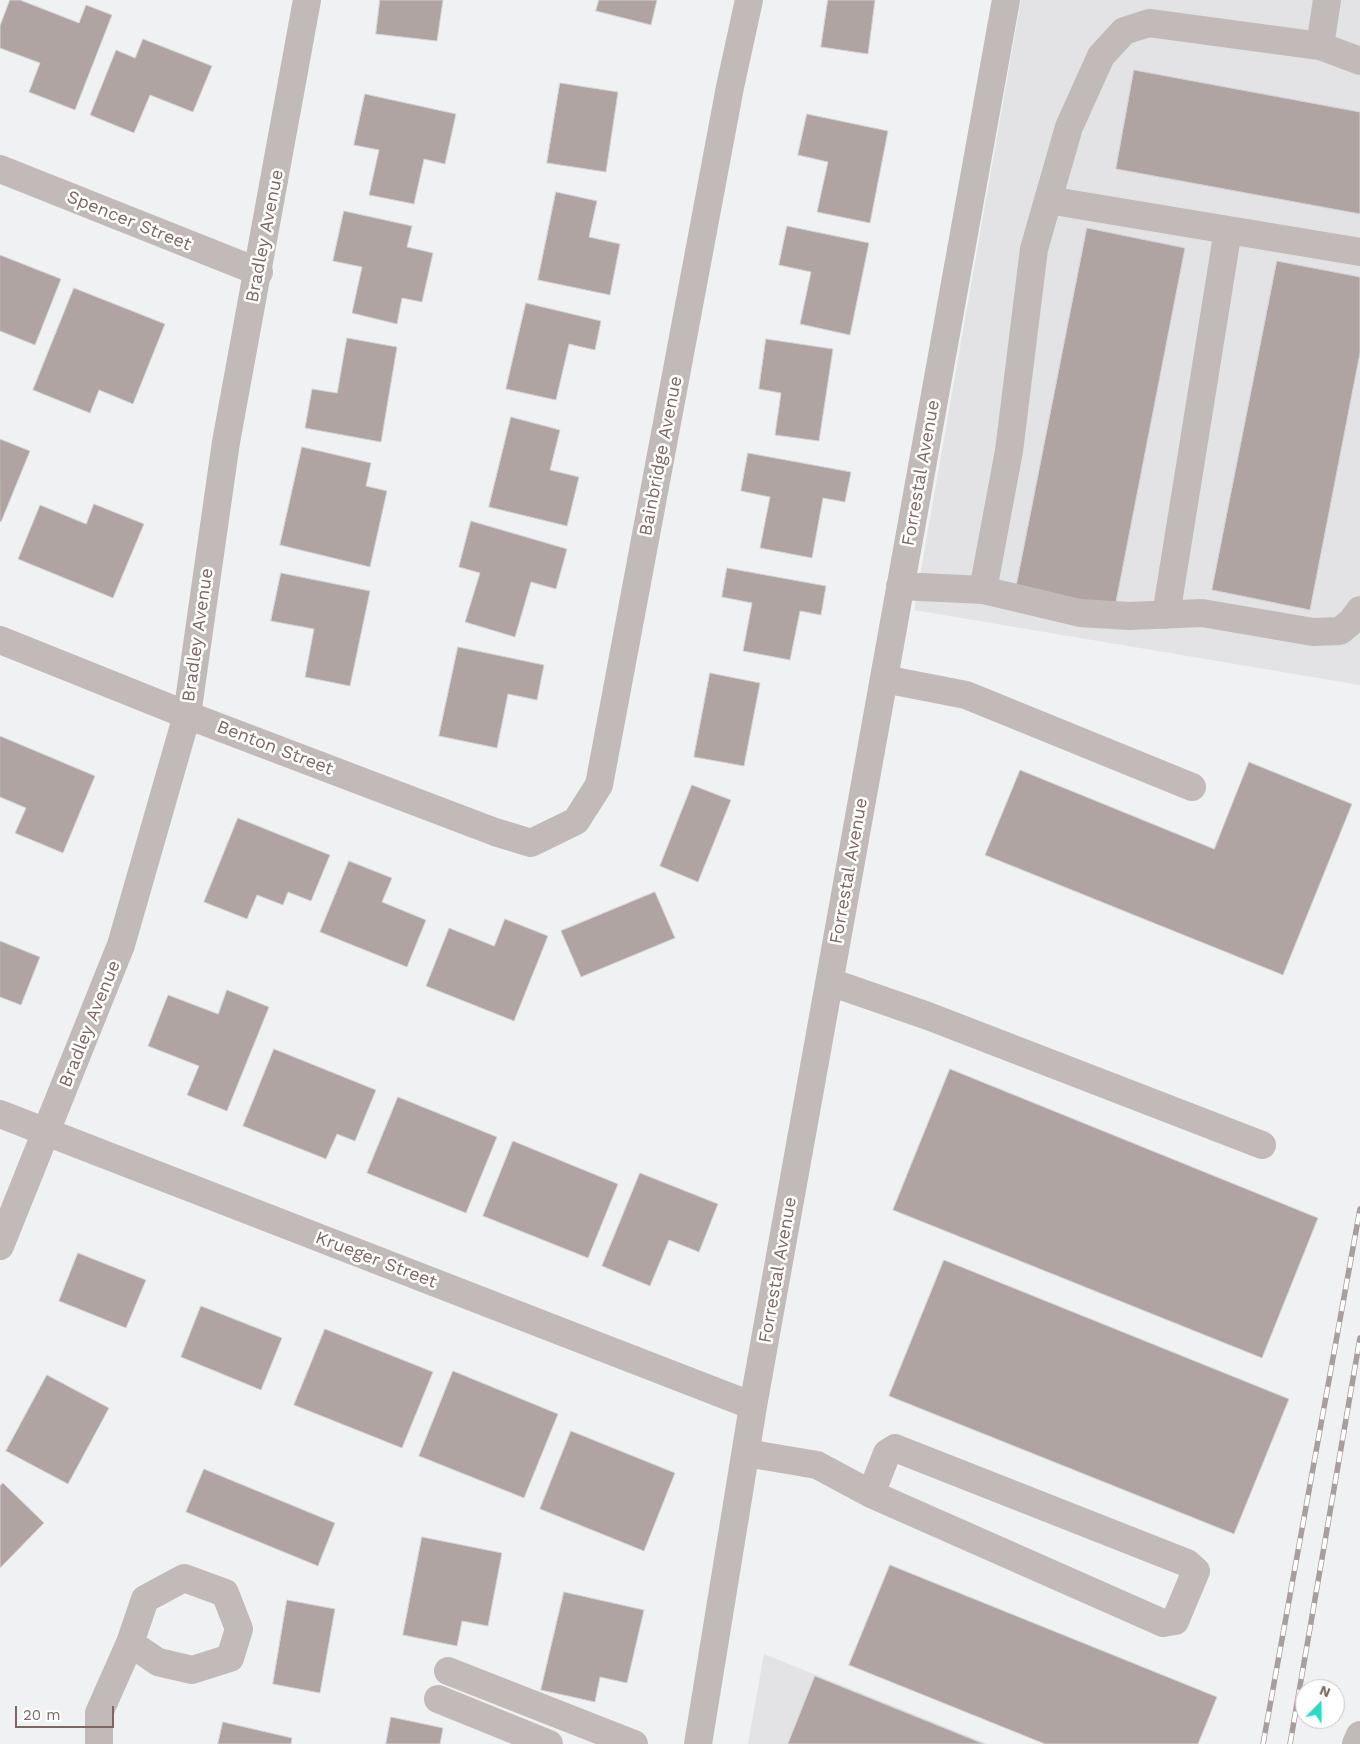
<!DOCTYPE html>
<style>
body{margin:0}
#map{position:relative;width:1360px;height:1744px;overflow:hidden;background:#eff1f3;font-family:"Work Sans",sans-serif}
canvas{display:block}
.north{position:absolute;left:1295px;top:1679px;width:50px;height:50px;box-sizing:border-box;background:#fff;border:1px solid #ccc2c1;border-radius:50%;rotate:22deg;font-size:14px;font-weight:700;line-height:20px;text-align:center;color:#7f6663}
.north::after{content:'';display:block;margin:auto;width:18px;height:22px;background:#27dbc8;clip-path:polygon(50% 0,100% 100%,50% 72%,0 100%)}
.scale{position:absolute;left:15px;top:1706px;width:99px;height:22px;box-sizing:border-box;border:2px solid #7f6663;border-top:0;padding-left:6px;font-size:15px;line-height:18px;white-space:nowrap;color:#7f6663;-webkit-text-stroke:4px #fff;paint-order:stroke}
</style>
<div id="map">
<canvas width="1360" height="1744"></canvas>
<div class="north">N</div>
<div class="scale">20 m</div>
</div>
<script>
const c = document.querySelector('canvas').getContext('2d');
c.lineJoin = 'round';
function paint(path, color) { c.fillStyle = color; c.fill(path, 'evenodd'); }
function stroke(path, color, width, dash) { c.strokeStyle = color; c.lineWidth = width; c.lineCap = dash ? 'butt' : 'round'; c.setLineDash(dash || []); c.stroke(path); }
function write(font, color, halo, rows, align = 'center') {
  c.font = font + ' "Work Sans",sans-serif'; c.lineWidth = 5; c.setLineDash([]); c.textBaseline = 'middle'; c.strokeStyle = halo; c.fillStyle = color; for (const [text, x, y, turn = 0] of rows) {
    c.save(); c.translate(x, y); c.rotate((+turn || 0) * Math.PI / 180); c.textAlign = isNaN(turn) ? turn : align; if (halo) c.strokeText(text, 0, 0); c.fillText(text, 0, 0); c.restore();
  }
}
paint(new Path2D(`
 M1021,0H1360V685L914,610Z
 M764,1654L988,1744H748Z`), '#e3e2e4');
const building = new Path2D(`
 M10,0H20L79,23L86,5L112,15L75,110L29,92L40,63L0,48V26Z
 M380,0H443L437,41L376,34Z
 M599,0H657L651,25L596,11Z
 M828,0H875L868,54L821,47Z
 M143,39L212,66L193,112L150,95L134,133L90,115L116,50L135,58Z
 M1134,70L1360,112V214L1116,169Z
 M560,83L618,92L606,172L547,163Z
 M365,94L456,114L445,164L424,159L414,204L369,195L379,150L354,145Z
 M807,114L888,131L870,223L817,212L828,162L798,155Z
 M556,192L597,201L589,237L620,244L610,295L538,280Z
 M344,211L412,226L407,247L433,253L422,302L402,298L397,324L352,313L362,267L333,261Z
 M787,226L869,243L850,335L800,324L811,272L779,265Z
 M1087,228L1185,248L1115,607L1016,588Z
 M0,255L61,279L35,345L0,331Z
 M1277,261L1360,277V353L1310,610L1212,590Z
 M74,288L165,324L133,404L99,390L90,413L33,390Z
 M526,303L601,321L595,350L569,344L556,400L506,389Z
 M347,338L397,347L381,442L305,428L312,389L337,393Z
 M766,339L833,349L819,441L775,435L781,393L759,389Z
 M511,417L560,430L550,470L579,477L567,526L489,507Z
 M0,439L30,451L1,522L0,521Z
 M302,447L371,463L366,486L387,491L370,567L280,545Z
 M748,453L851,472L845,502L823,498L812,558L760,548L770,497L741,491Z
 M94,504L144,524L113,598L18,559L40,505L86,524Z
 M471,521L567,549L556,589L531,582L515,637L465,622L480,573L459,567Z
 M727,568L826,586L821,615L800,611L790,660L743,651L752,603L722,597Z
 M281,573L370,591L350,686L305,677L314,629L271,621Z
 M458,647L544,665L537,700L508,694L497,748L439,736Z
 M710,673L760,683L744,766L694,757Z
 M0,736L95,776L63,853L15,833L26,808L0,797Z
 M1249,762L1352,804L1283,975L985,855L1020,770L1214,849Z
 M692,785L731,800L698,882L660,866Z
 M238,818L330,855L311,901L288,892L283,905L257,895L247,919L204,902Z
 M349,861L392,878L382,902L426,920L407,967L320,932Z
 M655,892L675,938L581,977L561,931Z
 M505,919L548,936L514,1021L426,986L449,928L494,946Z
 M0,941L40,957L21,1005L0,997Z
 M227,990L269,1007L227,1111L187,1095L199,1066L148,1046L168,995L218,1014Z
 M274,1049L376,1090L355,1141L337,1134L326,1159L243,1126Z
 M950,1069L1318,1218L1262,1358L893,1210Z
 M398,1097L497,1137L466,1213L367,1173Z
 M513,1141L618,1184L588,1258L483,1216Z
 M640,1173L718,1204L699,1252L669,1240L650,1286L602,1266Z
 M78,1253L146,1280L126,1328L59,1301Z
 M944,1260L1289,1399L1234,1534L889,1396Z
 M201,1306L282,1338L261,1390L181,1357Z
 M325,1329L433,1372L402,1448L294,1405Z
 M453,1371L558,1414L524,1498L419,1456Z
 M47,1375L109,1408L68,1484L6,1451Z
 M571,1431L675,1473L644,1551L540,1509Z
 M204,1469L335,1523L318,1566L186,1512Z
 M3,1483L44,1523L0,1568V1486Z
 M422,1537L502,1553L488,1626L462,1621L457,1646L403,1635Z
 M890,1565L1217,1697L1198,1744H1045L849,1665Z
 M564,1592L644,1610L627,1683L600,1677L595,1702L541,1690Z
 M287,1600L335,1609L320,1693L273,1684Z
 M815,1676L984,1744H788Z
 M391,1717L443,1728L440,1744H386Z
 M223,1722L292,1738L291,1744H218Z`);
paint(building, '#b0a4a3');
stroke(building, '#d2d3d4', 1);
stroke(new Path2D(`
 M1327,0L1320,46L1360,61
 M0,169L259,272
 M1048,200L1360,252
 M900,586L983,590L1080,613L1129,616L1202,613L1313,632L1340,631L1352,621L1360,610
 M983,590L1009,451L1034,249L1069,127L1101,56L1124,31L1149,23L1320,46
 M1166,615L1228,230
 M0,640L187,715L495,832L531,843L576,821L599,785L730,87L749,0
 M884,679L966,695L1192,787
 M830,982L928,1016L1262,1145
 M0,1114L753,1406
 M0,1246L121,945L187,715L226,442L307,0
 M746,1453L817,1465L871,1494L1163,1623L1175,1621L1196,1571L1187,1563L895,1448L887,1453L871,1494
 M448,1671L634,1744
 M438,1699L549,1744
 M99,1744V1713L130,1643L145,1599L184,1578L225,1593L239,1629L230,1658L192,1670L158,1662L130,1643
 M698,1744L753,1406L1006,0
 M1356,1744L1360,1735`), '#c1bab9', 28);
const rail = new Path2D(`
 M1263,1744L1360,1209
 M1290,1744L1360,1338`);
stroke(rail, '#a89e9d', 5.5);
stroke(rail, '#fff', 4, [11]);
write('18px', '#7f6663', '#fff', [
 ["Spencer Street",129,221,22],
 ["Bradley Avenue",265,236,-79],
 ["Bainbridge Avenue",661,456,-79],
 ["Forrestal Avenue",921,473,-80],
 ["Bradley Avenue",198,635,-82],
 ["Benton Street",275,748,21],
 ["Forrestal Avenue",849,871,-80],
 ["Bradley Avenue",90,1024,-68],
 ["Krueger Street",376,1260,21],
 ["Forrestal Avenue",778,1270,-80]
]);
</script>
